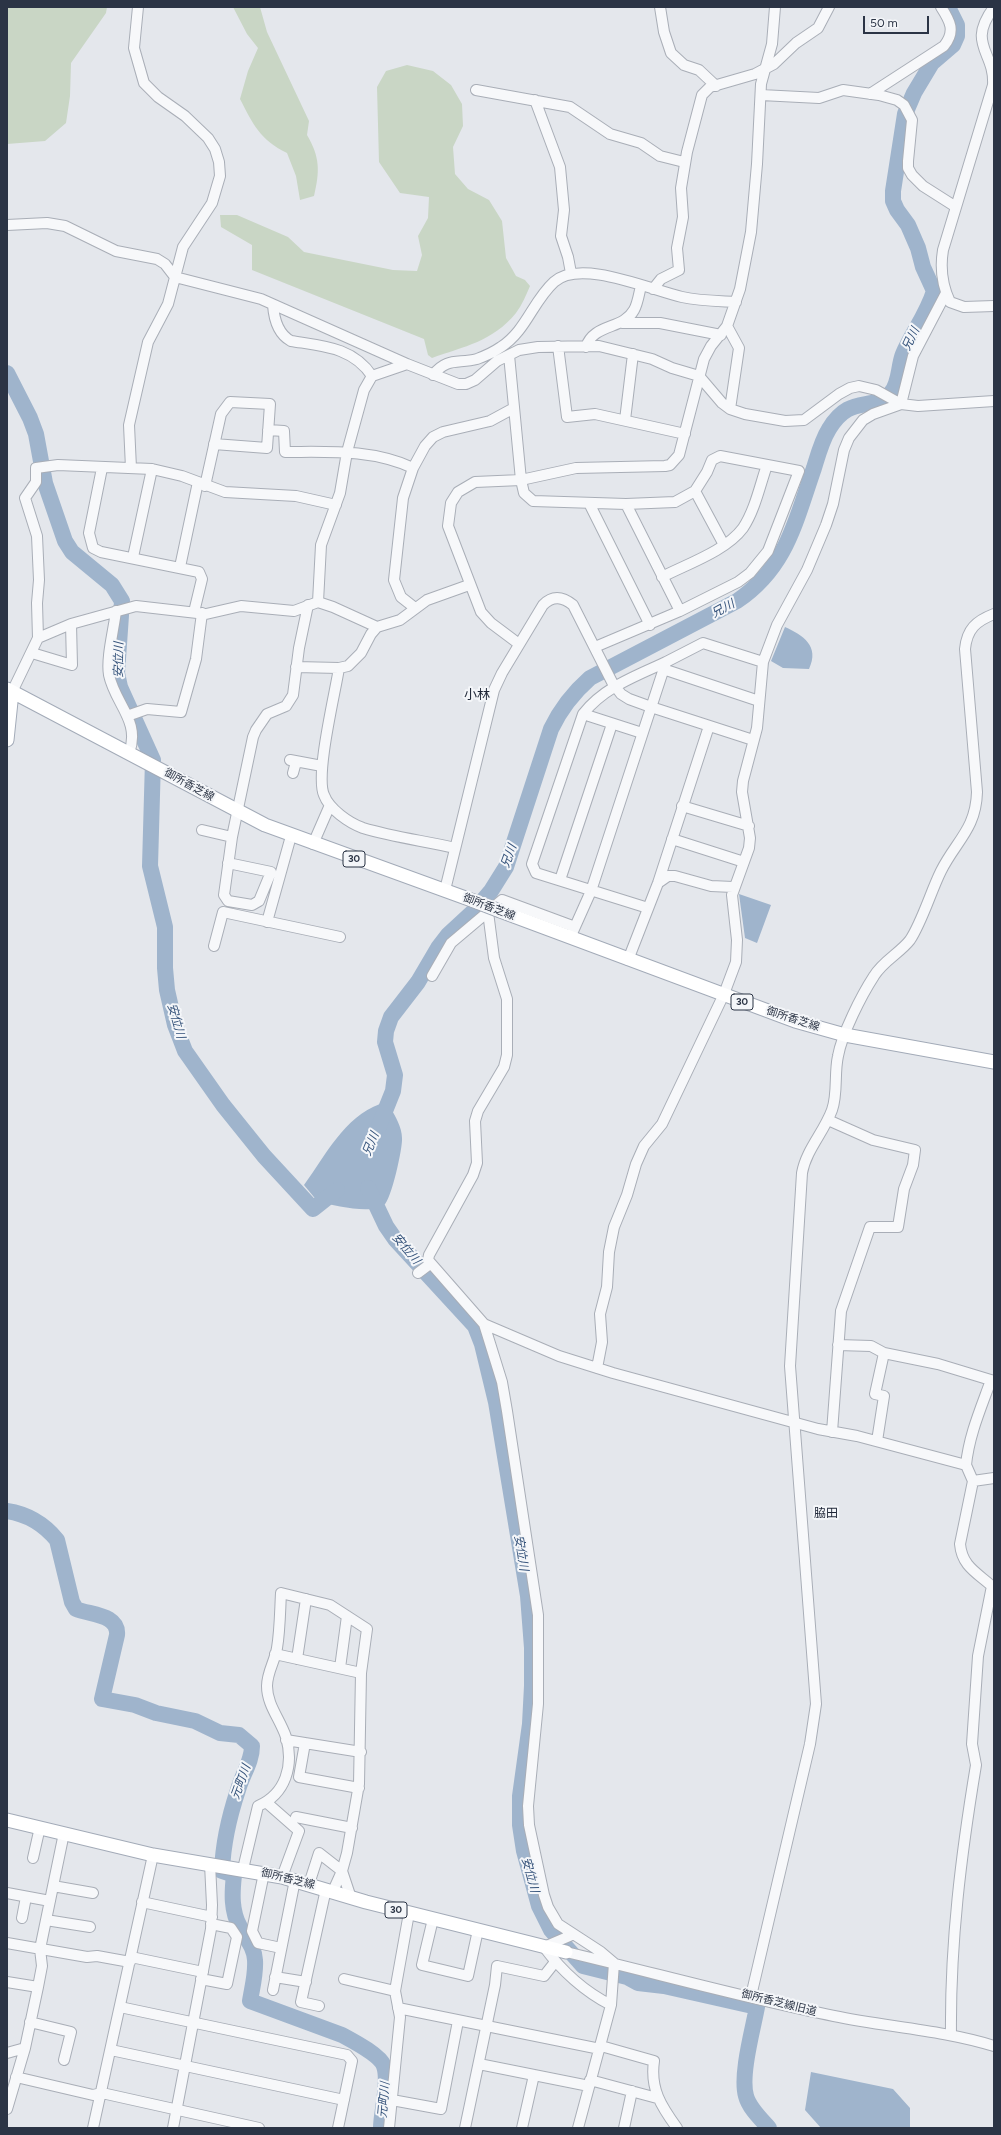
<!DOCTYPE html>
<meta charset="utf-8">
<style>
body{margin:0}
#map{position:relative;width:1001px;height:2135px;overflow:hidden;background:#e4e7ec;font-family:Figtree,sans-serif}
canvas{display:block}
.frame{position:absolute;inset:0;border:8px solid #2b3445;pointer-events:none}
.scale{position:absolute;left:863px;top:16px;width:66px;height:18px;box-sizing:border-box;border:2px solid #2b3445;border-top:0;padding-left:5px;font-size:12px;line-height:14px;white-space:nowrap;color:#2b3445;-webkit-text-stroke:3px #f4f6f9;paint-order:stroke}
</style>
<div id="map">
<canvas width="1001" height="2135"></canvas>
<div class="frame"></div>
<div class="scale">50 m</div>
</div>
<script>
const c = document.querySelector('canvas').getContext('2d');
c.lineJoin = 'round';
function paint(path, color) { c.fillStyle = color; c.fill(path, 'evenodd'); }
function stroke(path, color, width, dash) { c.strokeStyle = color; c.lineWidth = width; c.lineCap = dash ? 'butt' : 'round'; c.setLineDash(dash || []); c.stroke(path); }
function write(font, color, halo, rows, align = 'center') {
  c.font = font + ' Figtree,"Noto Sans JP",sans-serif'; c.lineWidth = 4; c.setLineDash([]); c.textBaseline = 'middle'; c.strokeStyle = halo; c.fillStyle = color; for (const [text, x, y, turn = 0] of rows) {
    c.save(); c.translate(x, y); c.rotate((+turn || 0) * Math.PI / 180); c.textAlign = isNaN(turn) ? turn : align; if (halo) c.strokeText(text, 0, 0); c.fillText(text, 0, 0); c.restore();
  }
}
paint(new Path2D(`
 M7,7H107L106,13L71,63L70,96L66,123L45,141L7,144Z
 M233,7H260L267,32L309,121L307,135C320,157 320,171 314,196L300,200L296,176L287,153C260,140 253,124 240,99L248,71L258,48L247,34Z
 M407,65L433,71L451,85L462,104L463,126L453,147L455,174L468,189L489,200L502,221L506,258L516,276L525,280L530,286C526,295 522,305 516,313C492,342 465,346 432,358L428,355L424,339L252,270V245L221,227L220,215H237L288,237L304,252L393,270L417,271L422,255L418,236L428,218L429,197L400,193L379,162L377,87L386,71Z`), '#c9d6c5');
paint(new Path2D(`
 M785,627C803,635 820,646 809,669L783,668L771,661Z
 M739,894L771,905L757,943L745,938Z
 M380,1104L390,1107C395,1116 402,1127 402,1138C403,1147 391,1201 384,1205C370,1215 335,1205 318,1202L304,1185C326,1155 344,1117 380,1104Z
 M811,2072L893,2089L910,2108V2128H821L805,2110Z`), '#9fb4cc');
stroke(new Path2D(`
 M7,373L30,418L36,434L45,483L65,541L72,552L112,585L122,601L117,673L120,687L153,760L150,866L165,927V968L167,990L175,1025L185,1051L223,1105L264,1156L313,1209L337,1190
 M379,1126L393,1091L395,1075L385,1042L386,1031L391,1017L418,982L438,948L448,935L474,911L491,891L506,867L551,729C561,708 573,693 590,678L737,601C787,567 795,522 814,468C818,455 822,440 829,429C850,394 870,412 890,394C900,384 898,366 903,354C912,333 927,314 934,291L923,267L918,248L908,225L897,210L893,201V191L905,114L914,93L932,63L953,45L957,36V25L948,7
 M368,1188L386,1226L395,1239L475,1326L482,1344L496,1402L528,1596L532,1648V1686L530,1724L520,1796V1825L524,1851L539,1906L551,1930L583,1966L627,1977L638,1983L664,1986L757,2007C753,2029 740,2075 746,2096C749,2108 761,2119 769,2128
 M7,1511C27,1514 44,1524 57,1540L72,1602L76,1609C90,1615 119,1614 117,1635L102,1699L135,1705L156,1713L195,1721L220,1733L239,1735L252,1746C252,1762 242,1775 238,1790C229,1817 223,1842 222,1871L234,1875C232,1893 231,1911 240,1927C246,1939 254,1946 255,1960C256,1974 252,1988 250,2001L342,2035C353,2041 380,2055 384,2066C390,2082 381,2111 381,2128`), '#9fb4cc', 16);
const minor = new Path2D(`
 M660,7L664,32L671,53L684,65L699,70L716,86
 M994,7C966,45 995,51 993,85L943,250C940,268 942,285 950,302L964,307L994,306
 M476,90L570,107L610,134L641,143L660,156L684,162
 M870,94L944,46C956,31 950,21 941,7
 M761,95L819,98L843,90L879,95L897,100L904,105L912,120L908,161V168L912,175L923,186L956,207
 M535,100L560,167L564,210L561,236L568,257L571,273
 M7,225L47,223L65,226L116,251L157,259L165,264L175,277L261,299L407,364L458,384H466L475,380L497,361L519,350L538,347L599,346L652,359L672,368L699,376L722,403L730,409L745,414L785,421L804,420L839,394L850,388L859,386L876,390L901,404L918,406L994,401
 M653,289L661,279L679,270L677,248L683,217L681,188L687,152L702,95L710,87L755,74L774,64L796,43L818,28L829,7
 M273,305C274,319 278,334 291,341C322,346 353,347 372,376
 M622,323H660L721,335
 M727,326L739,348L730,409
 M558,346L567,417L595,414L685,434
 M586,347C594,323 623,330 634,310C638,303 639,293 641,286
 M509,355L521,480L524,493L533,501L626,504L675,502L695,491L707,472L712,460L720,456L799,471L768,551L750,573L738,582L680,611L595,647
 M433,375C447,357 458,364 477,359C485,356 494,352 501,347C526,331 533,301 554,282C580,258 651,290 682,297C700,301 718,301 736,302
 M625,420L633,354
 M268,430L284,431L285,452C329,452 372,449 413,468
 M102,468L89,533L93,548L101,552L199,572L202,579L194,612
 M131,468L129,425L148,342L168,304L183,247L212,203L220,176L219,162L215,149L208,138L185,116L158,97L144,83L134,48L138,7
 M205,486L221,414L230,402L270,404L267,448L214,444
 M695,491L724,545
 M589,503L650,625
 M626,504L680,611
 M133,557L152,469
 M180,567L198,482
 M662,577C687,564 726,551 743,528C755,510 760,485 767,465
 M318,602L321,545L340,493L347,452L364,390L372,376L407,364
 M415,608L401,597L394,580L403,498L413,468L425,446L433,437L443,432L490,421L514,408
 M116,611C114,629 106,658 109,675C115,704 141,721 129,753
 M38,638L71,624L136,606L206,614L241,606L294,611L318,602L333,607L377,627
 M519,644L491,623L481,612L448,526L451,503L458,492L475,482L521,480L576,468L665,466L670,465L679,455L704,359L711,346L727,326L740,289L751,232L757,164L761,84L772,44L775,7
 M32,653L72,665L71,624
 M296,667L339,668L348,666L361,653L371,634L377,627L400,620L427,600L469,585
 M339,668C335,694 315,775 324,795C329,809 349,823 363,828C393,837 425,841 455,848
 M663,669L759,701
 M12,692L38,638L37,603L39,580L37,536L25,498L36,482V468L58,465L152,469L182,476L225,492L296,496L336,505
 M583,714C604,687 636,676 666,662
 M127,716L147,709L181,712L196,659L202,613
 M642,733L583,714L532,864L536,873L648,908
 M290,760L322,766
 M293,773L296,762
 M682,806L749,826
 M202,830L232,837
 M672,839L744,862
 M313,844L330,805
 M228,863L271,872L259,901L252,905L228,901L224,895L232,837L253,737L256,730L267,714L286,706L293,695L299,648L308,605
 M560,880L612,724
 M658,883L668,876H675L711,886L733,887
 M445,890L494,690L502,673L543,605C553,595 563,597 573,605L612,682L621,694L629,699L651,707L753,740
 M488,912L494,958L507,999V1055L504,1067L478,1111L475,1121L477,1163L473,1175L429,1255L428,1260L484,1324L502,1382L507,1411L538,1615V1704L528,1806L529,1825L544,1895L548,1907L558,1924L601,1952L614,1963L611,2005
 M267,922L291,836
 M570,938L591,891L666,662L703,643L763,662
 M214,946L223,912L340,937
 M628,960L658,883L709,726
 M432,976L451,943L502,900L575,927
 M828,1120L873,1140L915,1150L913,1165L904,1189L898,1227H870L841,1311L832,1432
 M418,1273L430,1264
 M484,1324L559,1356L613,1373L818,1429L857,1436L966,1465L973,1481L960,1544C962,1567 978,1573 994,1588
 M838,1345L871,1346L884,1353L938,1364L994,1381
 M597,1368L602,1342L600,1314L607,1287L609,1252L614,1227L627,1195L636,1164L644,1146L662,1124L724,994L736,962L737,940L732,895L749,848L750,838L742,792L743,781L757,728L763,662L777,625L807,570L826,525L833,504L844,450L849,438L863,420L873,414L901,404L913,356L946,293
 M877,1441L884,1396L875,1394L884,1353
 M966,1465C969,1435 981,1408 991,1380
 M973,1481L994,1478
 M275,1654L361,1673
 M297,1659L306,1599
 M340,1668L347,1616
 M286,1740L361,1752
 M305,1743L299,1777L359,1788
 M266,1802L299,1831L282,1877
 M296,1817L352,1828
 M33,1858L40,1827
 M243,1869L258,1806C286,1794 294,1765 286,1737C280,1719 267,1705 267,1686C267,1672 275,1661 277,1648C280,1630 280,1611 281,1593L330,1605L367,1629L361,1673L359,1784L347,1853L342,1871L333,1891
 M264,1873L252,1931L258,1943L281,1948
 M309,1884L319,1853L342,1871L351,1898
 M53,1886L93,1893
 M7,1893L50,1901
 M142,1902L212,1917
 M22,1918L26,1897
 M433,1919L422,1965L468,1976L478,1930
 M46,1920L90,1927
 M572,1935L544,1947C561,1970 585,1992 611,2005L578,2128
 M7,1943L87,1957L97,1956L130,1962
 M566,1952C655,1973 744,1998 834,2016C887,2027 942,2030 994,2046
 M131,1957L203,1972
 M275,1977L306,1982
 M201,1979L227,1984L237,1937L231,1928L211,1924
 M344,1979L395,1991
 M7,1982L38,1987
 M273,1990L295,1880
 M751,1996L810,1744L816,1704L790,1366L802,1173C806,1150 824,1132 832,1110C838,1093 834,1074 838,1056C842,1034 861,996 874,976C883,961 900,953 910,940C922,922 931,891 941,871C956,841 976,829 977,792L965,649C967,629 976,621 994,614
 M319,2006L301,2002L326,1889
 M120,2007L347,2055L352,2061L338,2128
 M398,2008L600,2049
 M30,2022L71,2032L64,2060
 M951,2035C950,1943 961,1855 976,1765L972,1744L978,1656L992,1586
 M601,2046L654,2061C650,2089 661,2106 677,2128
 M111,2050L344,2100
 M7,2053L25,2048
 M479,2064L589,2086
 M16,2077L93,2095L102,2093L259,2128
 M590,2080L657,2098
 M392,2100L441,2109L458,2021
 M7,2109L25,2048L38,1987L42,1966L40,1949L64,1833
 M93,2128L153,1855
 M173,2128L211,1929L212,1905L210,1864
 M389,2128L400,2017L395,1991L409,1913
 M465,2128L495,1985L497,1966L544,1976L555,1962
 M522,2128L534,2075
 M624,2128L632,2091`);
const major = new Path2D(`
 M7,689L265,825L474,901
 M7,740L12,692
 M500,911L795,1021L845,1035L994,1062
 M7,1820L153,1855L282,1877L366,1902L566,1952`);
stroke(minor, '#a9aeb7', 12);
stroke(major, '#a3abb8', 15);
stroke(minor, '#f7f8fa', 10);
stroke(major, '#fff', 13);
const majorBridge = new Path2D(`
 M474,901L500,911`);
stroke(majorBridge, '#a3abb8', 15, []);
stroke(majorBridge, '#fff', 13);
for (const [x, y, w] of [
 [354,859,22],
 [742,1002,22],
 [396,1910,22]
]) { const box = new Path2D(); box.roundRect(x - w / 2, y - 8, w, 16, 3); c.fillStyle = '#f4f6f9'; c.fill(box); stroke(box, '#2b3445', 1); }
write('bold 10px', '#2b3445', null, [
 ["30",354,859],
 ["30",742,1002],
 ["30",396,1910]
]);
write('11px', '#2b3445', '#f4f6f9', [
 ["御所香芝線",189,785,29],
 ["御所香芝線",489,907,21],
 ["御所香芝線",793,1019,18],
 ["御所香芝線",288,1879,14],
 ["御所香芝線旧道",779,2003,14]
]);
write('italic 12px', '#34527a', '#f4f6f9', [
 ["兄川",911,339,-65],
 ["兄川",723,609,-28],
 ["安位川",119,660,-89],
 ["兄川",509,856,-70],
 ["安位川",176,1021,74],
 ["兄川",371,1144,-68],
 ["安位川",406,1249,50],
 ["安位川",521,1553,81],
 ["元町川",241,1782,-70],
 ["安位川",530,1875,75],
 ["元町川",384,2100,-85]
]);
write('12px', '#1d2536', '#f4f6f9', [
 ["脇田",826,1513]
]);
write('13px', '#1d2536', '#f4f6f9', [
 ["小林",477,695]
]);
</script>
